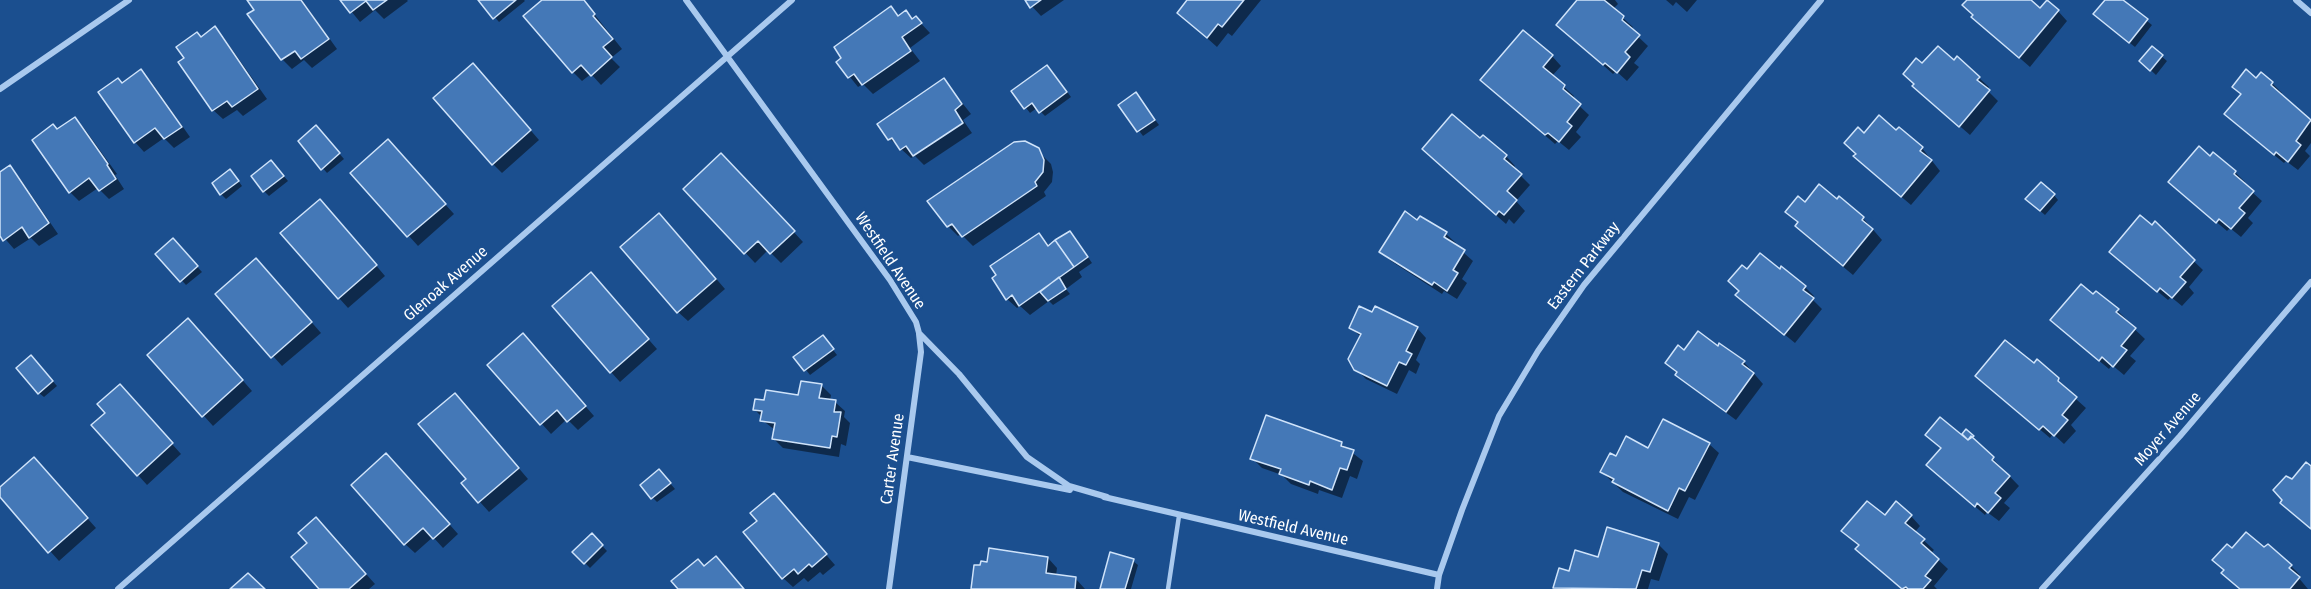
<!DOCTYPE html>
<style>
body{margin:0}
canvas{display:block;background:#1b4f8f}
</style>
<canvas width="2311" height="589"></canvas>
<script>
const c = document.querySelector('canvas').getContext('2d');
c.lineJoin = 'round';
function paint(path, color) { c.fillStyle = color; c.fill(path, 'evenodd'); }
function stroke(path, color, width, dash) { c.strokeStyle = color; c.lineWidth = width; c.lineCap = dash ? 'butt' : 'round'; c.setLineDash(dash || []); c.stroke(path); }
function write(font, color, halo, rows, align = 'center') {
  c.font = font + ' "Fira Sans Condensed",sans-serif'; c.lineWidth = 6; c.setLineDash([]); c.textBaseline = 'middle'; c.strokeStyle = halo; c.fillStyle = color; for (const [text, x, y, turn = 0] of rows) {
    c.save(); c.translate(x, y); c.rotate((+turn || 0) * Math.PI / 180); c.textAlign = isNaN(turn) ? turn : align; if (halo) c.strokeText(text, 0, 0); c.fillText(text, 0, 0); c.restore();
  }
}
paint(new Path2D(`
 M249,0H302L337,49L312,68L304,60L292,69L282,59L250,15L256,10Z
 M342,0H407L408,1L384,19L375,10L360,22Z
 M480,0H524L525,1L499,22Z
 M544,0H583L622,49L611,58L620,67L601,85L591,74L582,81L573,72Z
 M1026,0H1064L1041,16Z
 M1189,0H1261L1232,36L1228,33L1217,47L1179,13Z
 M1579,0H1615L1618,4L1613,9L1633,27L1631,30L1648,46L1634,63L1639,67L1627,81L1616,71L1613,74L1568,34Z
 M1666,0H1697L1687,12L1676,2L1673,6Z
 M1969,0H2029L2040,10L2058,11L2067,21L2030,67L1983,26L1975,15Z
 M2107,0H2121L2152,25L2135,47L2100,19Z
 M891,8L899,16L906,12L914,19L916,18L930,33L910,48L920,61L873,94L863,84L858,87L838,62Z
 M215,28L224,38L267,99L243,116L237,110L223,119L213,110L186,58L201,38Z
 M2152,48L2167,61L2156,75L2141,61Z
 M1552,56L1561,66L1552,76L1574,96L1572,99L1589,115L1576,132L1581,137L1569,150L1558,141L1555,144L1492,90Z
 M1957,58L1989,87L1987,90L1998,101L1970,135L1924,95L1923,65L1954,62Z
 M140,71L150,80L190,137L174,148L164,138L144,152L135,142L122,84Z
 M1052,71L1071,97L1045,116L1037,108L1030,113L1013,91Z
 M483,75L539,140L502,173L493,164Z
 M944,80L971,114L963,120L972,133L924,165L915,156L911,158L890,139Z
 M2256,80L2272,83L2282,93L2280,95L2311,122V143L2305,151L2310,156L2298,170L2286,161L2284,163L2236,124Z
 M1136,94L1159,125L1143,136L1120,105Z
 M75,119L84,128L117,174L115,175L124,189L109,199L98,188L79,201L70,192L58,131Z
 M321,132L344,159L327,173L300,142Z
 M1896,132L1922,148L1940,171L1911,205L1865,166L1864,135Z
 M1481,140L1506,156L1515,166L1513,168L1530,185L1516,201L1525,211L1514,224L1509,219L1506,224L1433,159Z
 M1031,144L1051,164L1053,172L1052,182L1044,192L1046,196L973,246L961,234L958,236L948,226Z
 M397,151L454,214L418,246L352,173Z
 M2214,154L2235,172L2245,182L2243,184L2262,201L2248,218L2253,223L2241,237L2230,228L2227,231L2180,191Z
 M731,164L803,242L781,263L768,250L755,263L685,189Z
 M10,167L19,177L58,234L39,246L31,238L14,249L0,233V174Z
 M276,167L288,181L269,196L264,191Z
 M235,176L242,186L226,199L221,194Z
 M2054,195L2058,200L2045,215L2032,204Z
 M1840,198L1863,218L1882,240L1853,275L1806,236L1797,226L1799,223L1787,212L1806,204L1837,201Z
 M329,210L385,276L348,308L339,298Z
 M1421,218L1446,234L1456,243L1455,245L1473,261L1462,279L1467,283L1457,299L1444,291L1442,294L1391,261L1381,252Z
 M669,224L725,289L688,321L678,312Z
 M2155,224L2203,270L2189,287L2194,293L2182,306L2171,297L2168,300L2121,261Z
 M1039,235L1050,246L1075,238L1092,263L1079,272L1082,277L1066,289L1070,294L1053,305L1049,301L1030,315L1020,306L1017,308L1007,299Z
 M173,240L202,272L186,285L157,254Z
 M265,269L321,333L282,366L217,294Z
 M1747,271L1805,287L1814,296L1812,299L1822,309L1795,343L1747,304L1740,292Z
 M600,284L657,349L620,382L611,372Z
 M2096,293L2118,311L2127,320L2126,321L2145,339L2130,356L2136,361L2124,375L2112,365L2109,369L2062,330Z
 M1351,328H1417L1426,338L1416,360L1420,364L1416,374L1409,370L1397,394L1366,379L1356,369L1361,337Z
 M198,329L252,391L213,426L149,355Z
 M827,342L837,355L810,375L796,357Z
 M532,345L594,416L578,430L567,419L551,434L489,365Z
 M1718,348L1744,362L1763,384L1736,420L1687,384L1667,363L1684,352Z
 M36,362L57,386L44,397L39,393Z
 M2034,365L2058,380L2068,389L2067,391L2086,408L2071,425L2076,431L2064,444L2053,434L2050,438L1977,376Z
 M821,385L831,395L830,401L835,402L845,411L844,417L850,423L846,446L841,444L839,457L783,448L774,439L775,430L762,420V417L755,410L765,402L799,397Z
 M129,396L181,454L147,485L93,425Z
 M464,404L528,479L489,512L463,483L468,479Z
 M1967,432L2019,486L2004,503L2010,508L1999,521L1987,512L1985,515L1938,475L1942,449L1927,435L1969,442L1970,440Z
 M1341,444L1363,461L1357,479L1350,476L1342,498L1319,490L1318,494L1291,484L1282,475L1262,468L1252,458Z
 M1709,444L1719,453L1695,500L1689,497L1678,519L1623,492L1602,472L1617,458L1649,450Z
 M396,464L458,534L443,548L433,537L415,553L405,544Z
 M43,468L96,528L59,561L0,495V489Z
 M664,476L675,489L657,502L653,498Z
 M774,495L835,565L823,575L820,572L808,582L804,578L793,587L783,578L759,521Z
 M1911,516L1920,526L1915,532L1934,550L1931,553L1948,569L1934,586L1937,589H1902L1867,558L1860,546L1843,531L1885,517Z
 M326,529L375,584L369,589H321Z
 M592,535L607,551L590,568L574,552Z
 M1658,544L1668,554L1659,581L1651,579L1648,589L1555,588L1570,573L1599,559Z
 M2264,549L2291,566L2300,575L2298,577L2308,589H2241L2225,571L2232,550Z
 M1048,558L1057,568L1056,576L1076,579L1085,589H972Z
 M1133,561L1138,565L1131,589H1103Z`), '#0007');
const building = new Path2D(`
 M247,0H301L329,39L301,59L295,51L281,60L247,14L254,10Z
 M340,0H387L373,10L366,1L350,13Z
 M478,0H516L493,19Z
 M542,0H584L595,14L593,16L613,39L603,47L612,57L591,76L581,65L572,73L523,16Z
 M1025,0H1041L1030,8Z
 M1187,0H1244L1222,27L1218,24L1207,38L1177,13Z
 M1577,0H1604L1624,16L1622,20L1640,35L1625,52L1630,57L1617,73L1605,63L1603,65L1556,25Z
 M1967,0H2031L2040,8L2047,0L2059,10L2019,58L1971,17L1973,15L1962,5Z
 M2105,0H2123L2148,19L2129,43L2093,14Z
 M891,6L898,16L906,10L912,19L916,16L922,23L902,37L911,51L862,85L854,74L848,78L836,62L841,58L834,47Z
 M215,26L258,89L232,107L227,101L212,111L178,62L184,58L176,47L197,32L201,37Z
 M1523,30L1553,55L1543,67L1565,85L1563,89L1581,104L1567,122L1572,126L1559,142L1548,133L1545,135L1480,80Z
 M1938,46L1954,60L1957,56L1980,77L1977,80L1990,90L1959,127L1912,86L1914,84L1903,74L1916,58L1922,63Z
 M2152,46L2163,55L2150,71L2139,61Z
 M473,63L531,130L492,165L433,98Z
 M1047,65L1067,92L1039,113L1032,103L1024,109L1011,91Z
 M141,69L182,127L164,139L155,128L134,143L98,92L118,78L122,83Z
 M2246,69L2256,78L2261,72L2273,82L2271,85L2311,120L2296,141L2301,145L2288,162L2276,152L2274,155L2224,114L2241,94L2232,87Z
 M944,78L962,104L955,110L963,123L913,156L906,146L900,150L892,138L888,140L877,124Z
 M1136,92L1155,120L1137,132L1118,105Z
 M1452,114L1480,138L1483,135L1507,155L1504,159L1522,174L1507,191L1517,200L1504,215L1499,211L1496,215L1422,149Z
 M1879,115L1896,130L1899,127L1923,147L1920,151L1932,160L1901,197L1853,156L1856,154L1844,143L1858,127L1864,133Z
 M75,117L108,164L107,165L116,179L99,191L89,178L69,193L32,140L53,124L57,129Z
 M316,125L340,153L321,170L298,141Z
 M388,139L446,204L407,237L350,173Z
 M1025,141L1039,148L1044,160L1043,172L1035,182L1037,186L962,237L952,224L947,227L927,201L1014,142Z
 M2199,146L2210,156L2213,152L2236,171L2234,174L2254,191L2239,208L2245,213L2231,229L2219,219L2216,223L2168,182Z
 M721,153L795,231L770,254L758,241L744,254L683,189Z
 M271,160L284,176L263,192L251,176Z
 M10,165L49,223L29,238L22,227L3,241L0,236V172Z
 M230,169L239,181L220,195L212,183Z
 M2041,182L2055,194L2040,211L2025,199Z
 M1819,184L1837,199L1839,196L1864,217L1862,220L1873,229L1843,266L1795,226L1798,222L1785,212L1798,196L1805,202Z
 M320,199L377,265L338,299L280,233Z
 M1405,211L1417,220L1420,216L1447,232L1444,237L1465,250L1453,270L1458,273L1447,291L1434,282L1432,285L1379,252Z
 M659,213L716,279L677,313L620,247Z
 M2140,215L2152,225L2155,221L2195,260L2180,277L2186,282L2172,298L2160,288L2157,292L2109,252Z
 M1070,231L1088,257L1074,267L1055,240Z
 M1039,233L1048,246L1055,240L1074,267L1019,306L1012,295L1006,300L992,278L996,275L990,266Z
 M173,238L198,266L180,282L155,254Z
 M1760,253L1780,269L1781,266L1806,286L1803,290L1814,298L1784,335L1735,295L1739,291L1728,281L1742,265L1747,269Z
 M256,258L312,322L271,358L215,294Z
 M591,272L649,339L610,373L552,306Z
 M1059,277L1066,289L1048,301L1040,292Z
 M2081,284L2093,294L2096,291L2119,309L2116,312L2136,328L2121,346L2127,350L2113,367L2102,357L2099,361L2050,320Z
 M1359,306L1372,312L1375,306L1418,327L1406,351L1412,354L1406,365L1399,362L1387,386L1354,370L1348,359L1361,334L1349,328Z
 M188,318L243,380L202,417L147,355Z
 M1698,331L1718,346L1719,343L1745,361L1742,364L1754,373L1726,412L1675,375L1677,372L1665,363L1678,345L1684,350Z
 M523,333L586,406L567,422L557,410L540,425L487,365Z
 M823,335L834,349L804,371L793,357Z
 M2005,340L2034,363L2037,359L2059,378L2058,381L2077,397L2062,415L2068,420L2054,436L2043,426L2039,430L1975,376Z
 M31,355L53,381L38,394L16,368Z
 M801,381L822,384L819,398L836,400L834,412H841L837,437L832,436L830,448L772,439L775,423L760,421L762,411L753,410L755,399L764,400L766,390L798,395Z
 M120,384L173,443L137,476L91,425L105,413L97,404Z
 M455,393L519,468L478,503L461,483L466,479L418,424Z
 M1266,415L1342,442L1341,446L1354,450L1347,470L1340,468L1332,490L1310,481L1309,485L1279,474L1281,469L1250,459Z
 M1940,417L1968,440L1971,436L1994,457L1992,460L2010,476L1995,493L2001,498L1988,513L1977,503L1975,507L1926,465L1941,448L1925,435Z
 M1663,419L1710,443L1685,491L1679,488L1668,511L1612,482L1614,479L1600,472L1610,453L1616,456L1626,436L1648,448Z
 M1966,429L1974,436L1968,440L1962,434Z
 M386,453L450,524L433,539L423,528L404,545L351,485Z
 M34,457L88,518L48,553L0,497V487Z
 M2306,462L2311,466V529L2280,503L2282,500L2273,490L2286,476L2292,479Z
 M659,469L671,483L651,499L640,485Z
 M774,493L827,554L812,567L809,564L798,574L794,569L782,579L743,532L757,521L750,513Z
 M1867,501L1885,515L1896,501L1912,515L1905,523L1925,539L1921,543L1939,559L1925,576L1931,580L1923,589H1908L1906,587L1902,589L1855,549L1859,545L1841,531Z
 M316,517L366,574L349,589H319L291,557L307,543L298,533Z
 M1607,527L1659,543L1650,572L1642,570L1636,589L1553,588L1559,568L1569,571L1575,550L1598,557Z
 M2246,532L2264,547L2268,544L2292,565L2289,568L2300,577L2290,589H2240L2221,573L2224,570L2212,560L2227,544L2232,548Z
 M592,533L603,545L584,564L572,552Z
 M989,548L1048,557L1046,573L1076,577L1075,589H971L974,565H980L981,561L987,562Z
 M1110,552L1134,559L1125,589H1100Z
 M716,556L744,589H678L671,581L698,559L704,566Z
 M248,573L265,589H230Z`);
paint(building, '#4478b7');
stroke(building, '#cfe3fa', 1.5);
stroke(new Path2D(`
 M1168,589L1179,516`), '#a9c9ee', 4.5);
stroke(new Path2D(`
 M686,0L890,280L916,322L919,333L959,374L1027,457L1069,486L1107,497
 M2296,0L2311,13
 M0,89L129,0
 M907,457L1070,490
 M1104,497L1439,575
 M118,589L792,0
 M889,589L921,352L919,334
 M1437,589L1439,575L1462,510L1499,416L1538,351L1584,285L1821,0
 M2042,589L2180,436L2311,282`), '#a9c9ee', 6);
write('16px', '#fff', '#1b4f8f', [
 ["Westfield Avenue",890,261,56],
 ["Eastern Parkway",1584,266,-52],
 ["Glenoak Avenue",446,284,-41],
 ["Moyer Avenue",2168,429,-49],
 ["Carter Avenue",893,459,-82],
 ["Westfield Avenue",1293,528,13]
]);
</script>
